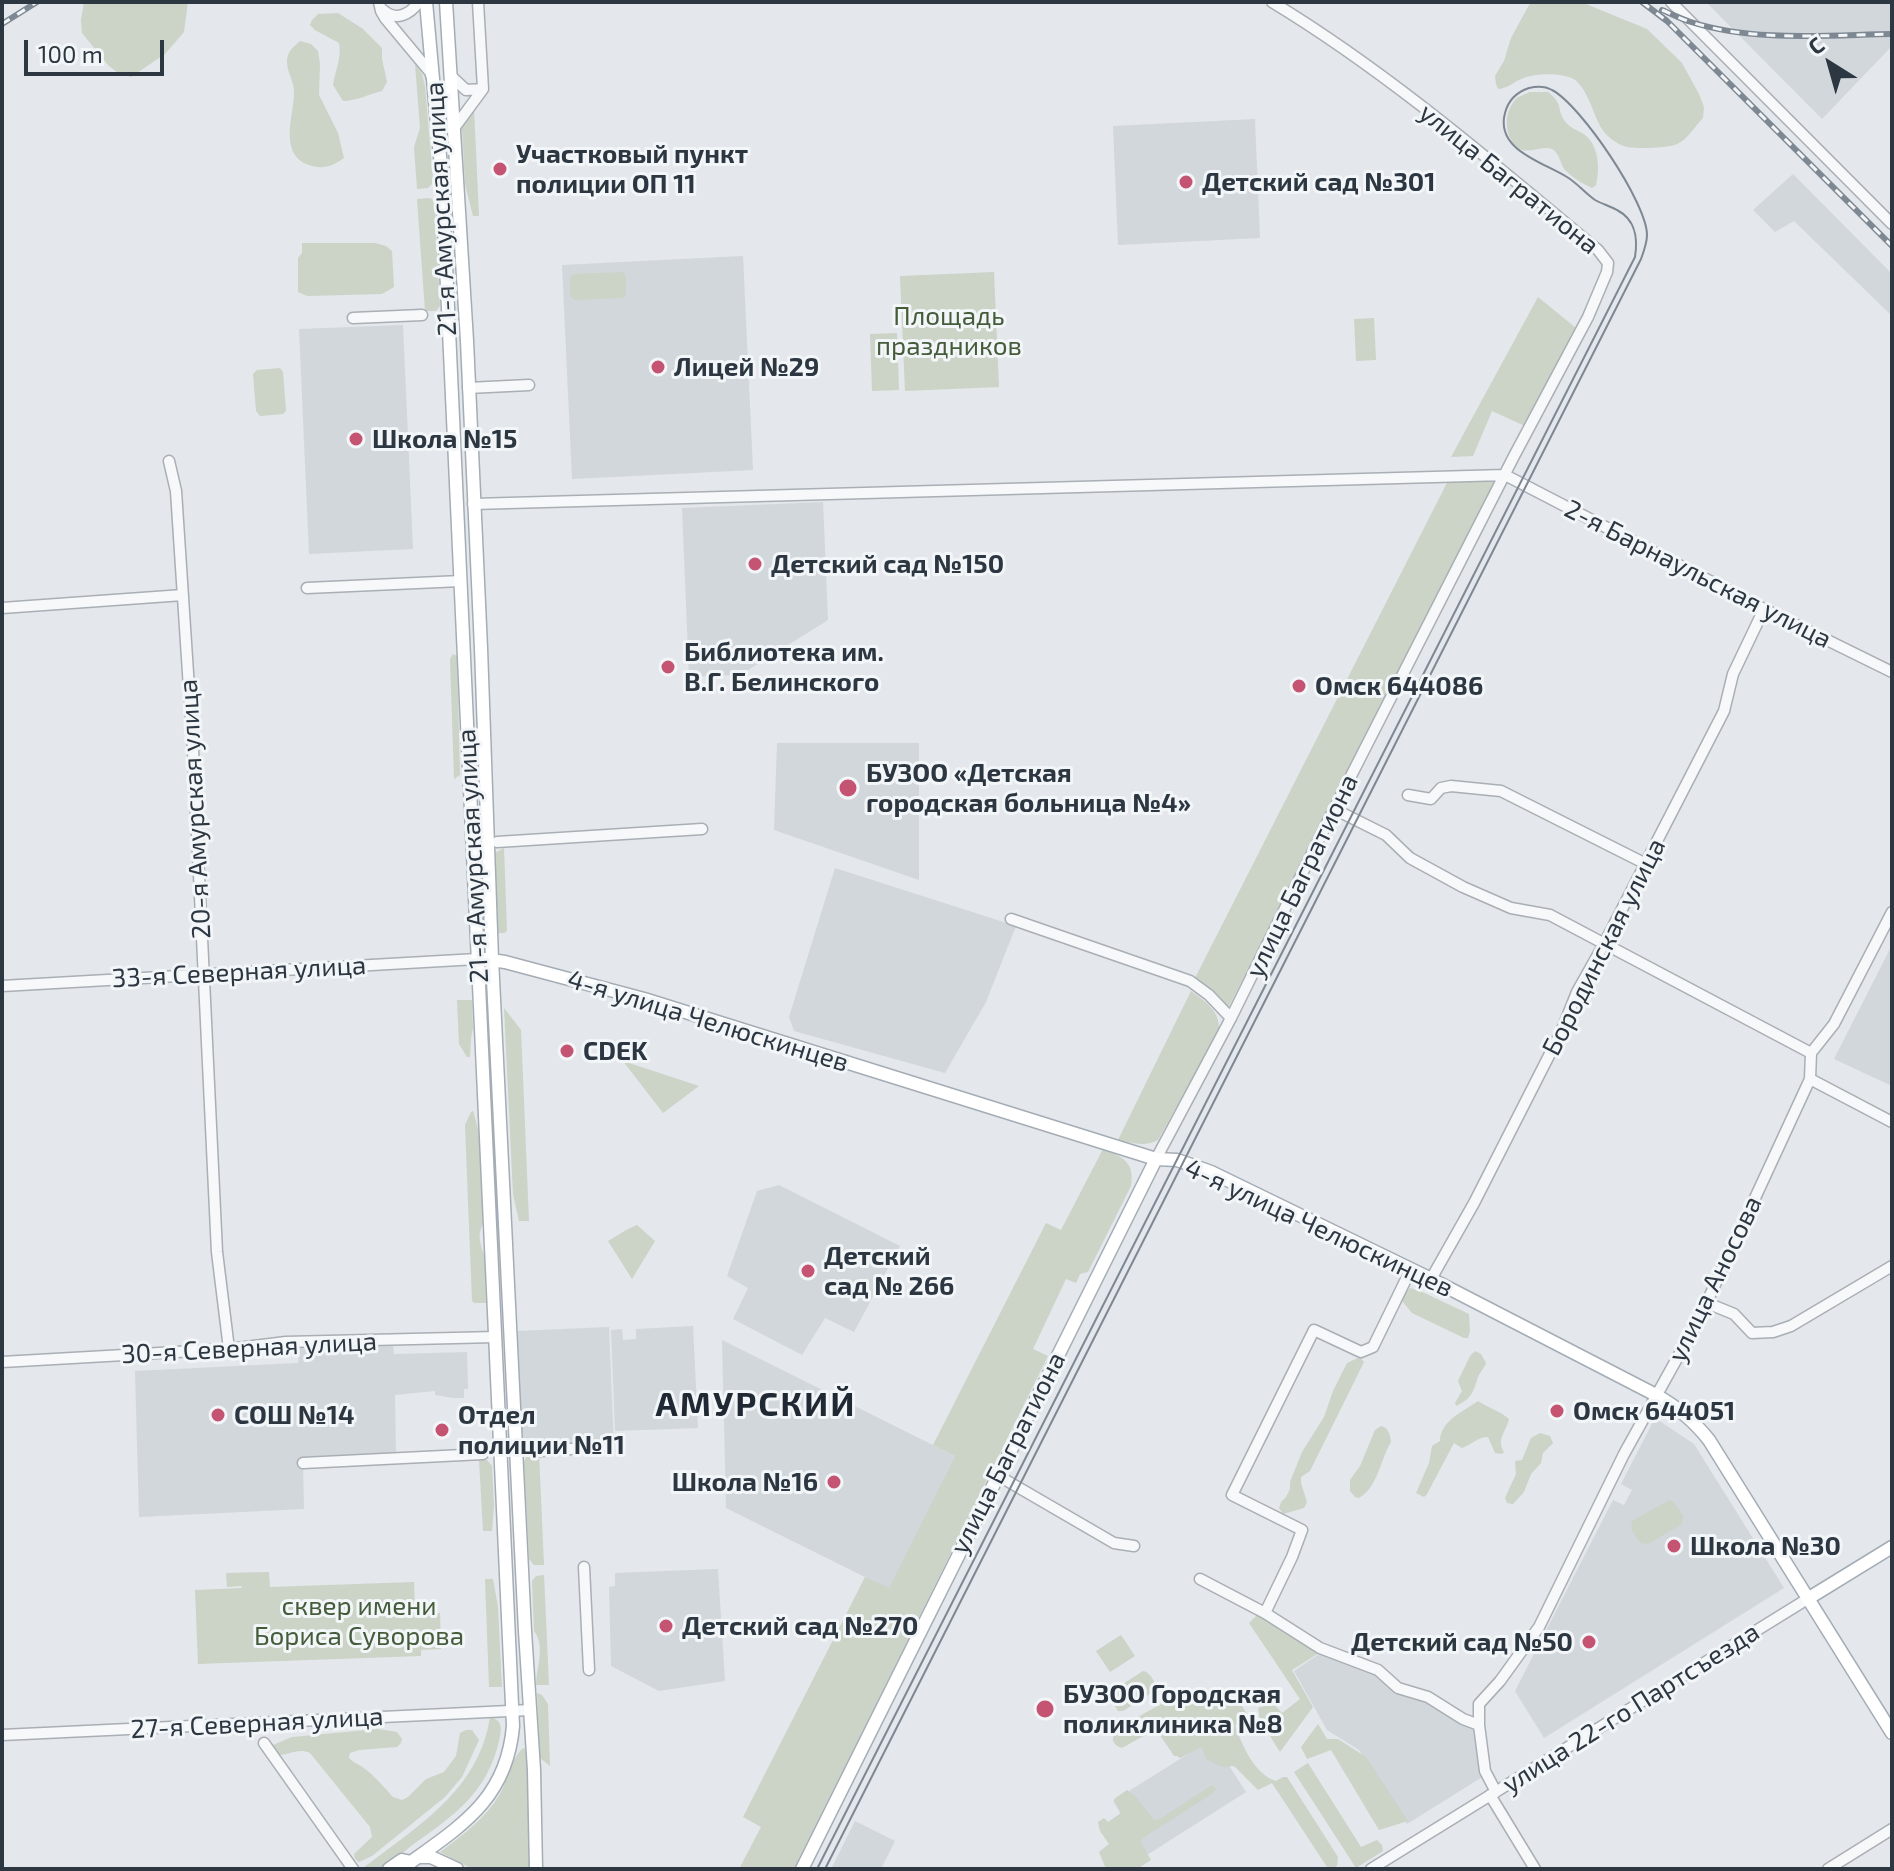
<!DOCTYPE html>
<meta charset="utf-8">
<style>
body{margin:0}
#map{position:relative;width:1894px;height:1871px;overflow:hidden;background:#e4e7eb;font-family:"Exo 2",sans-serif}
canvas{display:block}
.frame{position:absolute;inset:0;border:4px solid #2d3742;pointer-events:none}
.north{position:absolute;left:1790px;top:24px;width:80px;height:80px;-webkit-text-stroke:6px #f3f6f8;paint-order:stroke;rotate:323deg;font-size:22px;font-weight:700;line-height:32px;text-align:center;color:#2d3742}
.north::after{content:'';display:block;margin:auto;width:28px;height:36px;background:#2d3742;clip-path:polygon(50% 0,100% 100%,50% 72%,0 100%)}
.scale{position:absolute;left:24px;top:40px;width:140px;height:36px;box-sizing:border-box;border:4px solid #2d3742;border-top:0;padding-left:10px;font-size:24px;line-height:28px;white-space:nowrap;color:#2d3742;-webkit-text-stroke:6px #f3f6f8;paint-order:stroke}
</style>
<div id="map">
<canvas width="1894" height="1871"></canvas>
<div class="frame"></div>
<div class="north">С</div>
<div class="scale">100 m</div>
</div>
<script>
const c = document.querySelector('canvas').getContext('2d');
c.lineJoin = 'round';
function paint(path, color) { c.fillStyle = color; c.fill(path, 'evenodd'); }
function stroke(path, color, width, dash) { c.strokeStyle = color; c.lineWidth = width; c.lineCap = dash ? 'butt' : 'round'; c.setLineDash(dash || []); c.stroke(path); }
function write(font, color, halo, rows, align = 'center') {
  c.font = font + ' "Exo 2",sans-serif'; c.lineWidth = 6; c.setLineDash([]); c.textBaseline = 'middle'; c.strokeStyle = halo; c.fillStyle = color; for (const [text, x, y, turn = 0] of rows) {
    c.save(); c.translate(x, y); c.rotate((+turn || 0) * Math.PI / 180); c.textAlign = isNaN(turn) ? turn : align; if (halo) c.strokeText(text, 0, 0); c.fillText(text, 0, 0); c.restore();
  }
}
paint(new Path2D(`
 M1706,2H1892V46L1822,119Z
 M1255,119L1260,238L1118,245L1113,126Z
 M1793,174L1892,274V316L1794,221L1775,232L1753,210Z
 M743,256L753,470L572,479L562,265Z
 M403,325L413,549L309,554L299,329Z
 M823,502L828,620L740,675L689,677L682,508Z
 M777,743H919V880L774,830Z
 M835,868L1016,926L986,1002L945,1073L794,1031L789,1017Z
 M1892,945V1086L1834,1059Z
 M779,1185L900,1246L854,1332L825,1318L802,1355L733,1319L748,1288L727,1276L757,1191Z
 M693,1326L698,1428L615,1431L611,1330L622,1329L623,1340L636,1339V1329Z
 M609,1327L614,1448L522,1453L517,1331Z
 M722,1340L955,1456L889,1589L726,1508Z
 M393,1344L394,1354L467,1352L468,1389H464V1398H453L435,1395V1391L395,1395L396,1455L303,1459L304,1509L139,1517L135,1371L298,1363L300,1346Z
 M1655,1418L1694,1444L1784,1588L1544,1738L1515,1691L1613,1500L1624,1505L1632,1490L1621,1484Z
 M718,1569L725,1681L659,1691L611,1666L609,1587L615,1586V1573Z
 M1322,1652L1405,1685L1475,1727L1484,1776L1407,1824L1359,1750L1327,1730L1294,1671Z
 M1212,1739L1246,1792L1136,1862L1122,1816L1113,1801Z
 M855,1821L895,1841L881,1869H831Z`), '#d2d7dc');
paint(new Path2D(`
 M84,2H188L184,32L165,54L131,77L118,73L108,65L82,33L81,20Z
 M1533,2H1581L1647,29L1682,63L1699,94L1704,107L1703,118C1695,126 1687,140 1677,144C1669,148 1635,149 1627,147C1618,145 1607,137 1602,129C1593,115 1589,91 1575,80C1564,72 1533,73 1521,79C1512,83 1508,88 1498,89L1496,84L1495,76L1504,61L1511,38L1529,5Z
 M338,13L363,29L382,48V59L387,82L382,91C369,94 356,101 343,101L333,85C335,71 342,58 339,43L315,30L310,25L312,20L318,14Z
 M300,41L311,44L318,51L320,64L319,95L338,133L344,158C333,166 323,170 309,165C278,154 294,116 294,92C294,81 287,72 287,62C287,52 293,47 300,41Z
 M415,64L422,74L425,86L433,178L432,184L428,188L417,189L414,147L420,128Z
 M1529,92H1548C1564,105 1556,106 1564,120C1569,128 1578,130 1585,135C1599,146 1600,169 1596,185L1592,188C1583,184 1572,177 1565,170C1560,164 1560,153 1552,149C1542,145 1530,154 1520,149C1503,139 1503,111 1517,98C1518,97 1528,93 1529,92Z
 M474,108L479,216H473L465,184L462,129L463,123Z
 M429,198L432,199L435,206L440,306L436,311H425L417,199Z
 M302,243H375L386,246L392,251L394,287L382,294L307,296L298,292V258L302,253Z
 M622,272L626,276V294L624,298L574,300L570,296V278L573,274Z
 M994,272L999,387L905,391L900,276Z
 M1538,297L1576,328L1527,427L1492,411L1473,456L1451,457Z
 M1374,318L1376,360L1356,361L1354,319Z
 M897,333L899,390L872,391L870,334Z
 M280,368L283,372L286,411L283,414L260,416L256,411L253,374L257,370Z
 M1452,473L1494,478L1497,482L1496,488L1229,1006H1225L1194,980Z
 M453,654L457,656L460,775L454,779L450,659Z
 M504,848L507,930L505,933H498L495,853Z
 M1191,991C1205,1001 1220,1011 1219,1030L1158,1140C1145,1147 1132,1143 1118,1140Z
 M457,1000H472L473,1028L471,1038L470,1057H467L459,1044Z
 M504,1008L521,1030L529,1221H519L513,1194Z
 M623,1061L699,1086L663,1113Z
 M473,1111L480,1136L483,1223C477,1237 480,1242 484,1255C487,1268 485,1289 486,1303H474L472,1301L465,1125L471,1112Z
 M1103,1149C1122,1157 1135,1161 1131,1186L1088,1272L1080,1274L1076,1283L1066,1279L1033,1349L1048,1356C963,1527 880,1699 794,1869H739L761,1827L743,1817L865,1577L889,1588L955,1456L933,1445L1046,1223L1061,1230Z
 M637,1225L655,1241L632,1279L608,1241L628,1229Z
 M1410,1288L1420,1291L1469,1314L1470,1331L1468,1338H1464L1412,1313L1403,1302V1295Z
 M1475,1351L1481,1354L1486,1363C1484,1369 1478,1374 1477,1380C1473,1394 1470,1399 1456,1406L1455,1403L1462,1391L1458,1381L1470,1356Z
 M1360,1357L1364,1362L1310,1471L1301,1477V1483L1307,1502L1304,1508L1283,1514L1279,1508L1281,1502L1286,1497L1290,1489V1482L1302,1452L1324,1417L1333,1391L1347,1363Z
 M1478,1401C1489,1408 1500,1411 1509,1419C1506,1432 1496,1439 1504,1452L1502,1454L1495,1453L1488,1437C1477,1437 1471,1445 1462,1448L1454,1443L1427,1494L1424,1497L1416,1493L1429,1463L1432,1446L1440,1441C1440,1421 1464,1411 1478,1401Z
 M1381,1426C1389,1428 1390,1435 1391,1442C1380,1460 1378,1487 1359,1498L1355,1497L1350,1491V1480L1360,1466L1375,1430Z
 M1540,1433L1550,1436L1553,1443L1543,1453L1541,1463L1531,1474L1524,1492L1513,1504L1507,1503L1505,1498L1516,1474L1515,1461L1522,1460L1531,1438Z
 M528,1453H539L544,1565H534L529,1559L524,1462Z
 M479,1460H487L492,1466L494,1506L492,1531H483Z
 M1669,1500L1674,1502L1683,1516L1682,1524L1648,1544L1640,1543L1631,1529L1632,1521Z
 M269,1572L270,1587L414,1582L415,1613H440L441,1649L421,1650V1656L198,1664L195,1590L242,1588L241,1586L227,1587L226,1573Z
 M544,1575L549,1685H536C536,1668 546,1647 534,1631L532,1581L536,1576Z
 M485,1579H493L498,1607L502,1687H489Z
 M1258,1614L1319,1653L1292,1670L1313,1707L1280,1752L1260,1720L1258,1708L1273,1703L1282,1713L1300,1699L1249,1623Z
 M1121,1635L1135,1656L1110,1672L1096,1651Z
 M1143,1671C1150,1672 1157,1684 1156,1690L1123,1711H1118L1109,1697V1693Z
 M537,1693L542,1695L548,1704L550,1766L540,1758Z
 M1177,1697L1219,1704L1233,1701L1242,1706L1254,1725L1251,1729L1235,1725C1242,1745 1254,1774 1276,1781L1283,1777H1287L1338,1857L1337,1866L1332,1868L1327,1867L1272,1783L1258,1790L1234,1766L1222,1767L1206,1759L1202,1747L1180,1758L1177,1756H1174L1156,1729L1122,1748C1119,1747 1114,1745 1113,1740C1111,1729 1166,1701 1177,1697Z
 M490,1717C503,1720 502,1729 499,1741C487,1792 456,1814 415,1843C407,1849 389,1865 380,1869C375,1870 367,1869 362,1869C416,1827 479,1791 490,1717Z
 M1318,1724L1327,1739H1338L1366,1757L1408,1821L1379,1830L1331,1750L1307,1759L1301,1747Z
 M378,1729L397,1732L402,1739L401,1743L397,1747L359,1750L350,1753L349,1758C353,1762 357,1764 361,1766C373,1774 384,1787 393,1797L402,1800L408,1797L426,1779L444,1772L456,1756L460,1733L466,1730H472L479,1740L462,1777L445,1797L372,1856L359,1862L355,1859L354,1854L372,1837L370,1827L310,1753C297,1747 287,1757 274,1755L272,1749L273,1745L292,1737Z
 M523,1748L525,1749L528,1762L531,1869H472L440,1852C463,1835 485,1819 500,1794C508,1779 511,1759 523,1748Z
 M1308,1763L1361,1847L1377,1840L1382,1845L1383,1851L1356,1868L1294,1772Z
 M1212,1785L1216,1789L1212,1794L1149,1834L1140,1841L1151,1860L1137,1869H1106L1099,1852L1109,1844L1100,1831L1098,1822L1104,1818L1108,1822L1121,1813L1114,1799L1127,1790L1136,1797L1154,1820L1160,1819Z`), '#cbd4c6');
const minor = new Path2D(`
 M379,2L381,11L385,18L430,72L432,78
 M1671,2L1892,224
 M383,10C396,22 410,14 419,2
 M451,76L466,90L483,89
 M455,127L483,89L478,2
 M353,318L422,315
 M468,388L529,385
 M169,461L176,491L193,749L217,1252L229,1349
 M473,504L1505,475L1764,609L1892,672
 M307,588L461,581
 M2,608L183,595
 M1408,795L1431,799L1441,788L1451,786L1501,791L1646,864
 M1334,809L1386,835L1410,858L1463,887L1511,908L1550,915L1811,1053
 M497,842L702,829
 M1011,919L1190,981L1209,995L1231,1018
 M2,986L477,959
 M1810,1079L1892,1122
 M1156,1159L1231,1018L1326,825L1513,458L1588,317L1607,272L1608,263L1598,250C1493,163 1389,73 1272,2
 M1431,1279L1474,1203L1561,1032L1577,992L1604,944L1724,711L1733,674L1764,609
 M1707,1303L1734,1314L1752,1333L1773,1332L1791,1326L1892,1266
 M2,1362L229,1349L286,1342L496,1337
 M539,1451L601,1447
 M303,1463L483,1454
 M997,1475L1114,1543L1134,1546
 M584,1567L589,1670
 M1200,1579L1265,1613L1320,1648L1378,1670L1398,1688L1428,1697L1463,1719L1479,1725L1485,1771L1496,1792
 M1265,1613L1292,1557L1302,1530L1232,1495L1314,1330L1361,1352L1373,1347L1411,1269
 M1479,1725V1704L1500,1681L1539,1627L1624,1454L1700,1317L1810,1079L1811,1053L1834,1024L1892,912
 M2,1735L530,1710
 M264,1743L353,1869
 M1490,1795L1535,1869
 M1371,1869L1809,1598
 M1828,1869L1892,1829`);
const major = new Path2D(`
 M446,2L467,341L481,648L492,959L525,1631L534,1770L536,1869
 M484,959L505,962L644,999L1156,1159L1177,1160L1211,1172L1431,1279L1656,1395C1678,1408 1693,1420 1709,1440L1892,1733
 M1809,1598L1892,1547
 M418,1857H431L457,1869
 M389,1869L402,1860L411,1862
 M406,1869L411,1862C464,1824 507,1797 513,1726L442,178L426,2
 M802,1869L1156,1159`);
stroke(minor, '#a9afb5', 13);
stroke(major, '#a4adb5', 15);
stroke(minor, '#f6f8f9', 10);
stroke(major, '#fff', 12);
stroke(new Path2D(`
 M817,1869L1635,257C1638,238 1636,220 1617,210C1610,206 1602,204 1595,200C1585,193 1577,183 1567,177C1543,162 1495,150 1505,113C1508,101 1517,92 1529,88C1537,86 1545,86 1552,90C1581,105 1647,203 1647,235C1647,243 1644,251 1641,259L825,1869`), '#7e8893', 2);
const rail = new Path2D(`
 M1642,2L1667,21L1892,246
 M1662,10C1672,14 1681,19 1691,22C1753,42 1827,35 1892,34
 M2,24L37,2`);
stroke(rail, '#7e8893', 6);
stroke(rail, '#f3f6f8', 3, [9]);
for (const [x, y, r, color] of [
 [500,169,8,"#c45471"],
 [1186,182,8,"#c45471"],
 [658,367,8,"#c45471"],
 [356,439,8,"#c45471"],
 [755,564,8,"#c45471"],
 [668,667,8,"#c45471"],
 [1299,686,8,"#c45471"],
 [848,788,10,"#c45471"],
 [567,1051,8,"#c45471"],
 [808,1271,8,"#c45471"],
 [1557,1411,8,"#c45471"],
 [218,1415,8,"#c45471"],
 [442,1430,8,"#c45471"],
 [834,1482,8,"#c45471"],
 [1674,1546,8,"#c45471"],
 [666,1626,8,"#c45471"],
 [1589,1642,8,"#c45471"],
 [1045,1709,10,"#c45471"]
]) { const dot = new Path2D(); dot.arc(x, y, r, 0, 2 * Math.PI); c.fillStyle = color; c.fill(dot); stroke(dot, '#f3f6f8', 3); }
write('bold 26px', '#2d3742', '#f3f6f8', [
 ["Участковый пункт",516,154],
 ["полиции ОП 11",516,184],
 ["Детский сад №301",1202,182],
 ["Лицей №29",674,367],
 ["Школа №15",372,439],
 ["Детский сад №150",771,564],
 ["Библиотека им.",684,652],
 ["В.Г. Белинского",684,682],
 ["Омск 644086",1315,686],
 ["БУЗОО «Детская",866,773],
 ["городская больница №4»",866,803],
 ["CDEK",583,1051],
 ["Детский",824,1256],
 ["сад № 266",824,1286],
 ["Омск 644051",1573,1411],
 ["СОШ №14",234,1415],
 ["Отдел",458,1415],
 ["полиции №11",458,1445],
 ["Школа №16",818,1482,"right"],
 ["Школа №30",1690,1546],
 ["Детский сад №270",682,1626],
 ["Детский сад №50",1573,1642,"right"],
 ["БУЗОО Городская",1063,1694],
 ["поликлиника №8",1063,1724]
], 'left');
write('26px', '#2d3742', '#f3f6f8', [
 ["улица Багратиона",1509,179,39],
 ["21-я Амурская улица",441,209,-93],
 ["2-я Барнаульская улица",1698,574,27],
 ["20-я Амурская улица",195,809,-93],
 ["21-я Амурская улица",473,856,-93],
 ["улица Багратиона",1302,876,-64],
 ["Бородинская улица",1604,947,-63],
 ["33-я Северная улица",239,972,-3],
 ["4-я улица Челюскинцев",708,1021,17],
 ["4-я улица Челюскинцев",1319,1228,25],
 ["улица Аносова",1715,1279,-64],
 ["30-я Северная улица",249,1348,-3],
 ["улица Багратиона",1008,1453,-63],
 ["улица 22-го Партсъезда",1631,1708,-32],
 ["27-я Северная улица",257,1723,-3]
]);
write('26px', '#455c3b', '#f3f6f8', [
 ["Площадь",949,316],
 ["праздников",949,346],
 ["сквер имени",359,1606],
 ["Бориса Суворова",359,1636]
]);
c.letterSpacing = '2px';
write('bold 34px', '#1f2833', '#f3f6f8', [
 ["АМУРСКИЙ",756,1405]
]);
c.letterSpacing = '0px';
</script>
